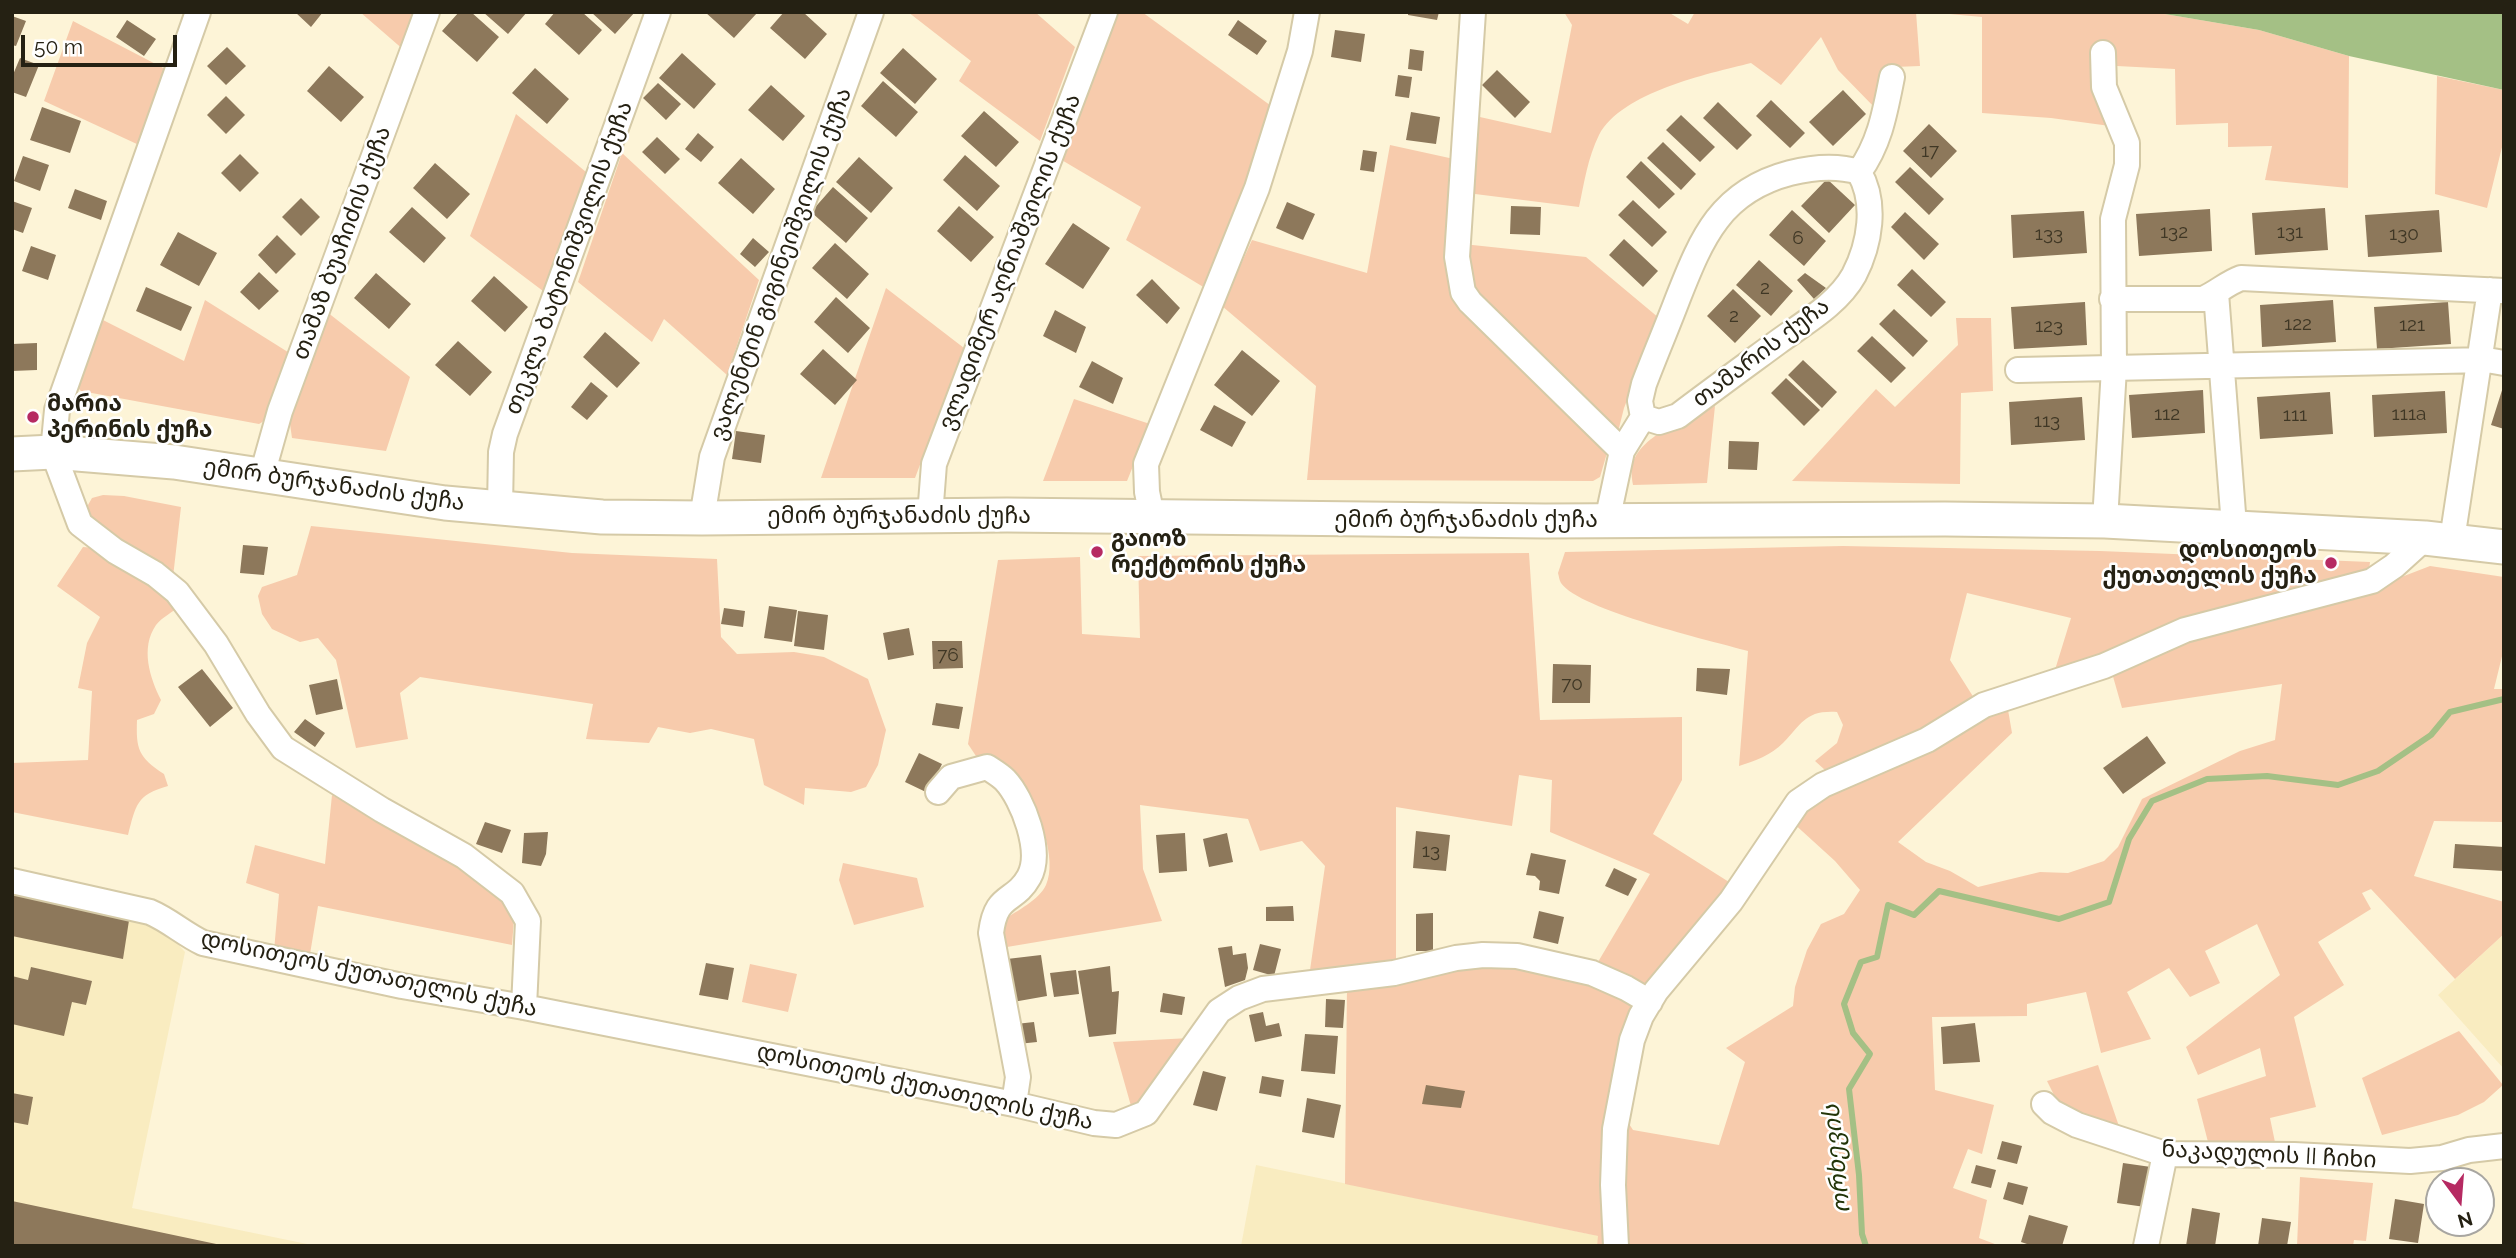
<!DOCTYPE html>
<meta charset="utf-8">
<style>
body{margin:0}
#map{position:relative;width:2516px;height:1258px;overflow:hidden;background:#fdf4d7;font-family:Raleway,sans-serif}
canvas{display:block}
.frame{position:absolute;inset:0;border:14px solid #252113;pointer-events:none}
.north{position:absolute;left:2425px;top:1167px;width:70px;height:70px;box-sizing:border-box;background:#fff;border:2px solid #a8a6a1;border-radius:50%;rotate:164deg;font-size:19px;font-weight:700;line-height:28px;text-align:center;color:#252113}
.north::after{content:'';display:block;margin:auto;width:24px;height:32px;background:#b62a62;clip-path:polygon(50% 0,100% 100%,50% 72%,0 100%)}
.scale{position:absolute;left:21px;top:35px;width:156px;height:32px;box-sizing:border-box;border:4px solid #252113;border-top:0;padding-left:9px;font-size:21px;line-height:24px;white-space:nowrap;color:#252113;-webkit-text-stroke:5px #fff;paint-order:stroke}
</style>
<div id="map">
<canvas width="2516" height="1258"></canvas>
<div class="frame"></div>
<div class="north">N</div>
<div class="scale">50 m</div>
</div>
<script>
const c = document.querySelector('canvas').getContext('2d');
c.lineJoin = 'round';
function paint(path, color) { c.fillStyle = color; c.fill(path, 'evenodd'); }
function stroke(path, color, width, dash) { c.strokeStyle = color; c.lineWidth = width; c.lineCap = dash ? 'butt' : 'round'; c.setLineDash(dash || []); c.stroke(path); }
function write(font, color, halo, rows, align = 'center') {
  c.font = font + ' Raleway,"Noto Sans Georgian",sans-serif'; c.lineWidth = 5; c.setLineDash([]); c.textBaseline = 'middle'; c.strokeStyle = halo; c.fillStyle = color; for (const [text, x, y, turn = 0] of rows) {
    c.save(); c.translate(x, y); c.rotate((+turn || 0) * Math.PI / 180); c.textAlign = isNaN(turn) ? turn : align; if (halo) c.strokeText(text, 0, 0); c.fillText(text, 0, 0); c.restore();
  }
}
paint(new Path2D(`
 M12,885L162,926L185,952L132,1208L317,1246H12Z
 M2504,934V1069L2438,995Z
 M1256,1165L1599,1236L1597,1246H1241Z`), '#f9ecc0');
paint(new Path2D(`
 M360,12H419L405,51Z
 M908,12H1035L1075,47L1040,141L959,81L971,61Z
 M1115,12H1142L1274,108L1205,288L1126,240L1141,207L1060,159Z
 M1564,12H1668L1688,24L1695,12H1916L1920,66L1894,67L1877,110L1838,70L1821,37L1781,85L1751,63C1707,74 1622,92 1599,135C1588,157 1584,183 1579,207L1467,193L1471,115L1551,133L1572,25Z
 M1928,12H2153L2259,30L2349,56L2348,188L2265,180L2272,146L2228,147V123L2176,125L2175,69L2117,66L2110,126L2051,118L1982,113V17Z
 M73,21L169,71L139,145L44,101Z
 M2437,76L2504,90V139L2487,208L2435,194Z
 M516,114L586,172L547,294L470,236Z
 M1390,145L1454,159L1448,269L1607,453L1600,477L1593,481L1307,480L1316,386L1222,306L1252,240L1367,273Z
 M622,153L759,280L727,375L664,319L652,342L578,282Z
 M1463,244L1586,257L1659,318L1624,408L1619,428L1612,432L1469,293Z
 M886,288L964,348L915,478H821Z
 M205,300L291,354L264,421L259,424L81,391L76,386L101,319L184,361Z
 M327,312L410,377L386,451L292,438L289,417Z
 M1956,318H1991L1993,391L1961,393L1960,484L1792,481L1876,389L1895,407L1958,345Z
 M1074,399L1150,424L1127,481H1043Z
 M1715,406L1707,483L1633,485C1632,480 1631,474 1632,468C1635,437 1690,417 1715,406Z
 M103,495L124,496L181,507L173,577L89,517L88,505L92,498Z
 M311,526L572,553L717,559L721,637L737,654L794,652L824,657L868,679L886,730L878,765L866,787L851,792L805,788L804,805L764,785L754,739L711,729L690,733L658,727L649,743L586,739L593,704L420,677L400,693L408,739L356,748L336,660L318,638L300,642L272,629L262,614L258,596L262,587L297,575Z
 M1843,546L2100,551L2370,562L2369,570L2054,673L2071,618L1967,593L1950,660L1974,698L1907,740L1825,770L1815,761L1837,743L1843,725L1837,712C1805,710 1802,724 1783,743C1771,755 1755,761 1739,766L1748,651C1712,641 1579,610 1561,583C1559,580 1559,576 1558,573L1565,552Z
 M83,547L96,548L182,605C174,611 161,618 156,625C140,648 150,678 161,700L154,714L137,720C136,749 138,757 164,774L168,786C136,795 136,805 128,835L12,812V763L88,760L92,691L78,688L87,643L100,617L57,586Z
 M1529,553L1540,720L1682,717V780L1653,834L1729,882L1714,908L1656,979L1642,984L1598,962L1650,874L1550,832L1552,780L1519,775L1512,826L1396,807V960L1310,970L1325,866L1302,841L1260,851L1248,819L1140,805L1143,869L1162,921L1001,948L1003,920C1017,911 1039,900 1046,885C1058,859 1038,808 1023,787C1014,775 1001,766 990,756H976L968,744L998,560L1080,557L1082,634L1140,638L1138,556Z
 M2430,566L2504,577V648L2494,689H2504V822L2434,821L2414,876L2504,902V934L2455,979L2371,889L2362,893L2371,909L2318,942L2344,985L2294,1017L2316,1107L2270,1118L2276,1147L2208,1142L2197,1099L2266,1076L2260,1048L2198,1075L2186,1047L2280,975L2257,924L2205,951L2220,983L2190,997L2169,968L2127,992L2151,1039L2101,1053L2086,992L2027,1004V1016L1932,1017L1935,1090L1994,1105L1982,1154L1968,1149L1953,1188L1987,1200L1979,1238L2000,1246H1622L1624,1116L1633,1130L1719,1145L1745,1062L1726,1048L1793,1006L1795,987L1807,950L1821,924L1844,914L1860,890L1835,861L1791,821L1830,790L2007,704L2012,733L1898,842L1926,862L1950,871L1978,887L2040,872L2068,873L2104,861L2118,847L2142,799L2240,751L2275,740L2282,684L2122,708L2112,673L2189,636L2386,583Z
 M332,795L472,871L501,892L514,919L512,945L318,906L309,960L274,951L279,894L246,883L255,845L325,864Z
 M843,863L917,878L924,907L854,925L839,880Z
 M1473,962L1522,967L1610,990L1627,999L1634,1013L1608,1246H1597L1598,1236L1345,1184L1347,985Z
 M750,964L797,974L788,1012L742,1002Z
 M2459,1031L2503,1085L2484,1102L2458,1115L2382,1135L2362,1078Z
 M1190,1038L1150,1095L1131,1106L1113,1042Z
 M2098,1065L2122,1135L2057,1101L2047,1081Z
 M2300,1177L2373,1183L2366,1241L2354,1240L2353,1246H2297Z`), '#f7cbac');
paint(new Path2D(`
 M2153,12H2504V90L2349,56L2259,30Z`), '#a4c085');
stroke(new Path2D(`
 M1866,1246L1862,1234L1859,1175L1849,1089L1870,1054L1853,1033L1844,1004L1861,962L1877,957L1888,905L1914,915L1939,891L2059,919L2109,902L2129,839L2152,801L2207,779L2267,776L2338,785L2378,771L2431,735L2450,712L2504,699`), '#a4c085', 6);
paint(new Path2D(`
 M295,12H323L311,27Z
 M459,12H471L499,37L477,62L442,31Z
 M483,12H527L508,34Z
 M555,12H582L602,30L579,55L545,24Z
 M591,12H635L615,34Z
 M705,12H755L757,13L734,38Z
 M784,12H803L827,34L805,59L770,28Z
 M1408,12H1439L1437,20L1408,15Z
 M12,16L26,21L16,46L12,45Z
 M127,20L156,39L144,56L116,37Z
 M1238,20L1267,41L1257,55L1228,35Z
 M1335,30L1365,34L1361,62L1331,57Z
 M227,47L246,66L226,85L207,66Z
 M903,48L937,79L915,104L880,73Z
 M1410,49L1424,51L1422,71L1408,69Z
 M682,53L716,84L694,109L659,78Z
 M20,58L39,65L26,97L12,92V77Z
 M329,66L364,97L341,122L307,91Z
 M535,68L569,99L547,124L512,93Z
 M1497,70L1530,102L1515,118L1482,85Z
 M1398,75L1412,77L1409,98L1395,96Z
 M883,81L918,112L896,137L861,106Z
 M658,83L681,104L666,120L643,98Z
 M771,85L805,116L783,141L748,110Z
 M1843,90L1866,114L1833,146L1809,122Z
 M226,96L245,115L226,134L207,115Z
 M1771,100L1805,133L1790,148L1756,116Z
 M1718,102L1752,135L1737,150L1703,118Z
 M42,107L81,121L70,153L30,140Z
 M984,111L1019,142L996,167L961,136Z
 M1411,112L1440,117L1436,144L1406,140Z
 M1681,115L1715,147L1700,162L1666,130Z
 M1929,124L1957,151L1931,178L1903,151Z
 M698,133L714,147L701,162L685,149Z
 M657,137L680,159L665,174L642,152Z
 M1663,142L1696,174L1681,190L1647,158Z
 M1363,150L1377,152L1374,172L1360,170Z
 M240,154L259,173L240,192L221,173Z
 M965,155L1000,186L977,211L943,180Z
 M23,156L49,165L40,191L14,181Z
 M859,157L893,188L871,213L836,182Z
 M741,158L775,189L753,214L718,183Z
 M1641,161L1675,194L1659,209L1626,177Z
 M435,163L470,194L447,219L413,188Z
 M1910,167L1944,199L1929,215L1895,182Z
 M1827,179L1855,205L1829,233L1801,206Z
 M833,187L868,218L846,243L811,212Z
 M75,189L107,201L101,220L68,208Z
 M301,198L320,217L301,236L282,217Z
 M1633,200L1667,232L1652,247L1618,215Z
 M12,201L32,208L23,233L12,229Z
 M1287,202L1315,214L1303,240L1276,228Z
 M959,206L994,237L971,262L937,231Z
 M1511,206L1541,207L1540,235L1510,234Z
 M412,207L446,238L424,263L389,232Z
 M2325,208L2328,250L2255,255L2252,213Z
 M2210,209L2212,251L2139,256L2136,214Z
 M1792,210L1826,241L1804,266L1769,235Z
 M2439,210L2442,252L2368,257L2365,215Z
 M2084,211L2087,253L2013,258L2011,215Z
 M1905,212L1939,244L1924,260L1891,227Z
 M1073,223L1110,248L1083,289L1045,264Z
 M178,232L217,253L199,286L160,265Z
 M277,235L296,254L276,274L258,255Z
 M753,238L769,252L755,267L740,254Z
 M1624,239L1658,271L1643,287L1609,255Z
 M835,243L869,274L847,299L812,268Z
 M31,246L56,255L48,280L22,271Z
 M1759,260L1793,291L1771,316L1736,285Z
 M1912,269L1946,302L1931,317L1897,285Z
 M259,272L279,291L259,310L240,292Z
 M376,273L411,304L389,329L354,298Z
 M1805,273L1826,288L1814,299L1797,280Z
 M494,276L528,307L505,332L471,301Z
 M1152,279L1180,308L1167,324L1136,295Z
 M146,287L192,307L181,331L136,311Z
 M1733,289L1761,316L1735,343L1707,316Z
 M836,297L870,328L848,353L814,322Z
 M2333,300L2336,342L2262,347L2260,305Z
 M2085,302L2087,345L2014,349L2011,307Z
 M2448,302L2451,344L2377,349L2374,307Z
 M1894,309L1928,341L1913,357L1879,324Z
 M1055,310L1086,327L1076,353L1043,336Z
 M605,332L640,363L617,388L583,357Z
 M1872,336L1906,368L1891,383L1857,351Z
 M458,341L492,372L470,396L435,365Z
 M37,343V370L12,371V344Z
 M823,349L857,380L835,405L800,374Z
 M1242,350L1280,381L1252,416L1214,385Z
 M1803,360L1837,392L1822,408L1788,375Z
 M1092,361L1123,378L1113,404L1079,387Z
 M1786,378L1820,410L1804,426L1771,393Z
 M591,382L608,396L587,420L571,407Z
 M2503,387H2504V429L2491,425Z
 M2203,390L2205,433L2132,438L2129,395Z
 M2445,391L2447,433L2374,437L2372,395Z
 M2330,392L2333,434L2260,439L2257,397Z
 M2082,397L2085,440L2011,445L2009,402Z
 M1214,405L1246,422L1232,447L1200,430Z
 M736,431L765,435L761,463L732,459Z
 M1729,441L1759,442L1757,470L1728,469Z
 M243,545L268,547L264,575L240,573Z
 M769,606L797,610L792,642L764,638Z
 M724,608L745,611L743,627L721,624Z
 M798,611L828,615L824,650L794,646Z
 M909,628L914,655L888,660L883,633Z
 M932,641H962L963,668L933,669Z
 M1553,664L1591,665L1590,703H1552Z
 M1697,668L1730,669L1727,695L1696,691Z
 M202,669L233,708L210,727L178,687Z
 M337,679L343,709L316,715L309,685Z
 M936,703L963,707L959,729L932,725Z
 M305,719L325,733L315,747L294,732Z
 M2147,736L2166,763L2123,794L2103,768Z
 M919,753L942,764L928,793L905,782Z
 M485,822L511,830L502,853L476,844Z
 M1416,831L1450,835L1446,871L1413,868Z
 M548,832L546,854L541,866L522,863L524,833Z
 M1185,833L1187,871L1159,873L1156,835Z
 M1227,833L1233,862L1209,867L1203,839Z
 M2455,844L2504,847V871L2453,868Z
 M1531,853L1566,860L1559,894L1539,890L1540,881L1535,876L1526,875Z
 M1614,868L1637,879L1628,896L1605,886Z
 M12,888L130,914L123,959L12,936Z
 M1293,906L1294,921H1266V907Z
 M1539,911L1564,917L1558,944L1533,938Z
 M1433,913V951H1416V914Z
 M1260,944L1281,949L1274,976L1253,970Z
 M1232,946L1233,955L1246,953L1248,968L1245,980L1225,987L1218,948Z
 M1041,955L1047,996L1013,1002L1007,959Z
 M706,963L734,968L728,1000L699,995Z
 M1110,966L1112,992L1119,991L1116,1034L1089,1037L1078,971Z
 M31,967L92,981L86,1005L72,1002L64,1036L12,1024V976L28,980Z
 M1076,970L1079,994L1054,997L1050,973Z
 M1163,993L1185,997L1182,1015L1160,1012Z
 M1326,999L1345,1000L1343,1028L1325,1027Z
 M1263,1012L1266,1026L1279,1023L1282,1036L1255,1042L1249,1015Z
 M1034,1022L1037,1042L1018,1044L1016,1024Z
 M1975,1023L1980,1062L1943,1064L1941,1027Z
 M1305,1034L1338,1036L1335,1074L1301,1071Z
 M1203,1071L1226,1077L1217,1111L1193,1105Z
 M1262,1076L1284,1080L1281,1097L1259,1093Z
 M1426,1085L1465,1091L1461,1108L1422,1104Z
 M12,1093L33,1097L28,1125L12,1122Z
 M1307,1098L1341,1105L1334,1138L1302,1132Z
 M2002,1141L2022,1146L2017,1164L1997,1159Z
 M2123,1163L2151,1167L2145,1207L2117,1203Z
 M1976,1165L1996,1170L1991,1188L1971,1183Z
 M2008,1182L2028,1187L2023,1205L2003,1199Z
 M2395,1199L2424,1204L2418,1243L2389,1239Z
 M12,1201L221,1245V1246H12Z
 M2192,1208L2220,1213L2215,1246H2186Z
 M2029,1215L2068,1226L2062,1246H2033L2021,1242Z
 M2262,1218L2291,1222L2287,1246H2258Z`), '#8d785b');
const street = new Path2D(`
 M198,12L57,410L53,452L80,524L115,551L155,574L177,592L216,644L258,714L283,748L382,810L464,856L512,893L528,921L524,1007
 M1473,12L1457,257L1463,292L1470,302L1622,451
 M2103,53L2104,87L2127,143V165L2113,219L2114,368L2105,521
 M1859,172C1880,143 1885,112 1892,77
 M2216,293L2234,526
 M2112,299H2203C2217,293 2227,283 2241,278L2504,291
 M2018,370L2487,360L2504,363
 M262,475L280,411L427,12
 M500,508L501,452L505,434L658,12
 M930,516L934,464L1105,12
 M1152,516L1147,492L1146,464L1257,188L1300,51L1307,12
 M702,518L712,457L871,12
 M1607,521L1622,451L1643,417L1640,401L1644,384C1655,355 1667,327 1678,298C1702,237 1721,191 1790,173C1814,167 1836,165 1859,172C1877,203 1870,244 1854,275C1838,304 1804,323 1778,342C1744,367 1711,391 1678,416L1659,422L1643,417
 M2452,540L2490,290
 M938,792L951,777L987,767C993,771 1000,775 1005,780C1023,799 1043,852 1029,877C1014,904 996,892 991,933L1018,1077L1014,1104
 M12,881L150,912C169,920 184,934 203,943L402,986L524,1007L1014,1104L1094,1123L1116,1125L1146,1113L1219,1011L1239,998L1263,989L1394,973L1456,958L1483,955L1517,956L1592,973L1626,988L1650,1002
 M2044,1104L2052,1112L2077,1125L2165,1154L2294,1155L2410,1161L2442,1158L2469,1150L2504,1146
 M1616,1246L1613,1185L1615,1129L1632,1040L1641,1016L1656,991L1731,901L1798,802L1823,785L1927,740L1984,705L2104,666L2185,630L2372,581L2394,566L2425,538
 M2146,1246L2165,1154`);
const secondary = new Path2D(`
 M12,454L53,452L174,462L445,503L602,517L702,518L1007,515L1545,521L1945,519L2105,521L2425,538L2504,547`);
stroke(street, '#d5caa7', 28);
stroke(secondary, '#d5caa7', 37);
stroke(street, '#fff', 24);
stroke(secondary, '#fff', 33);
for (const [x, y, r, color] of [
 [33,417,7,"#b62a62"],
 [1097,552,7,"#b62a62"],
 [2331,563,7,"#b62a62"]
]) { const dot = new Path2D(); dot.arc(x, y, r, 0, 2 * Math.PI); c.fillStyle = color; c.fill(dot); stroke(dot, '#fff', 2.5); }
write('19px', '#3f3725', null, [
 ["17",1930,151],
 ["132",2174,232],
 ["131",2290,232],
 ["133",2049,234],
 ["130",2404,234],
 ["6",1798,238],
 ["2",1765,288],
 ["2",1734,316],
 ["122",2298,324],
 ["121",2412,325],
 ["123",2049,326],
 ["112",2167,414],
 ["111a",2409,414],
 ["111",2295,415],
 ["113",2047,421],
 ["76",948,655],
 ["70",1572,684],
 ["13",1431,851]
]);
write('23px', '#252113', '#fff', [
 ["თამაზ ბუაჩიძის ქუჩა",342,243,-70],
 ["თეკლა ბატონიშვილის ქუჩა",569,258,-70],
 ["ვლადიმერ აღნიაშვილის ქუჩა",1010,262,-69],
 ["ვალენტინ გიგინეიშვილის ქუჩა",781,264,-70],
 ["თამარის ქუჩა",1761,353,-37],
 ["ემირ ბურჯანაძის ქუჩა",334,485,8],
 ["ემირ ბურჯანაძის ქუჩა",899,516],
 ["ემირ ბურჯანაძის ქუჩა",1466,520],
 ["დოსითეოს ქუთათელის ქუჩა",369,974,12],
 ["დოსითეოს ქუთათელის ქუჩა",925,1087,12],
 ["ნაკადულის II ჩიხი",2269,1155,3]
]);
write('bold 23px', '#252113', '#fff', [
 ["მარია",47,404],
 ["პერინის ქუჩა",47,430],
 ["გაიოზ",1111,539],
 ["რექტორის ქუჩა",1111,565],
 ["დოსითეოს",2317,550,"right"],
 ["ქუთათელის ქუჩა",2317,576,"right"]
], 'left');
write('italic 24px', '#223408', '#fff', [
 ["ორხევის",1837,1159,-96]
]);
</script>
